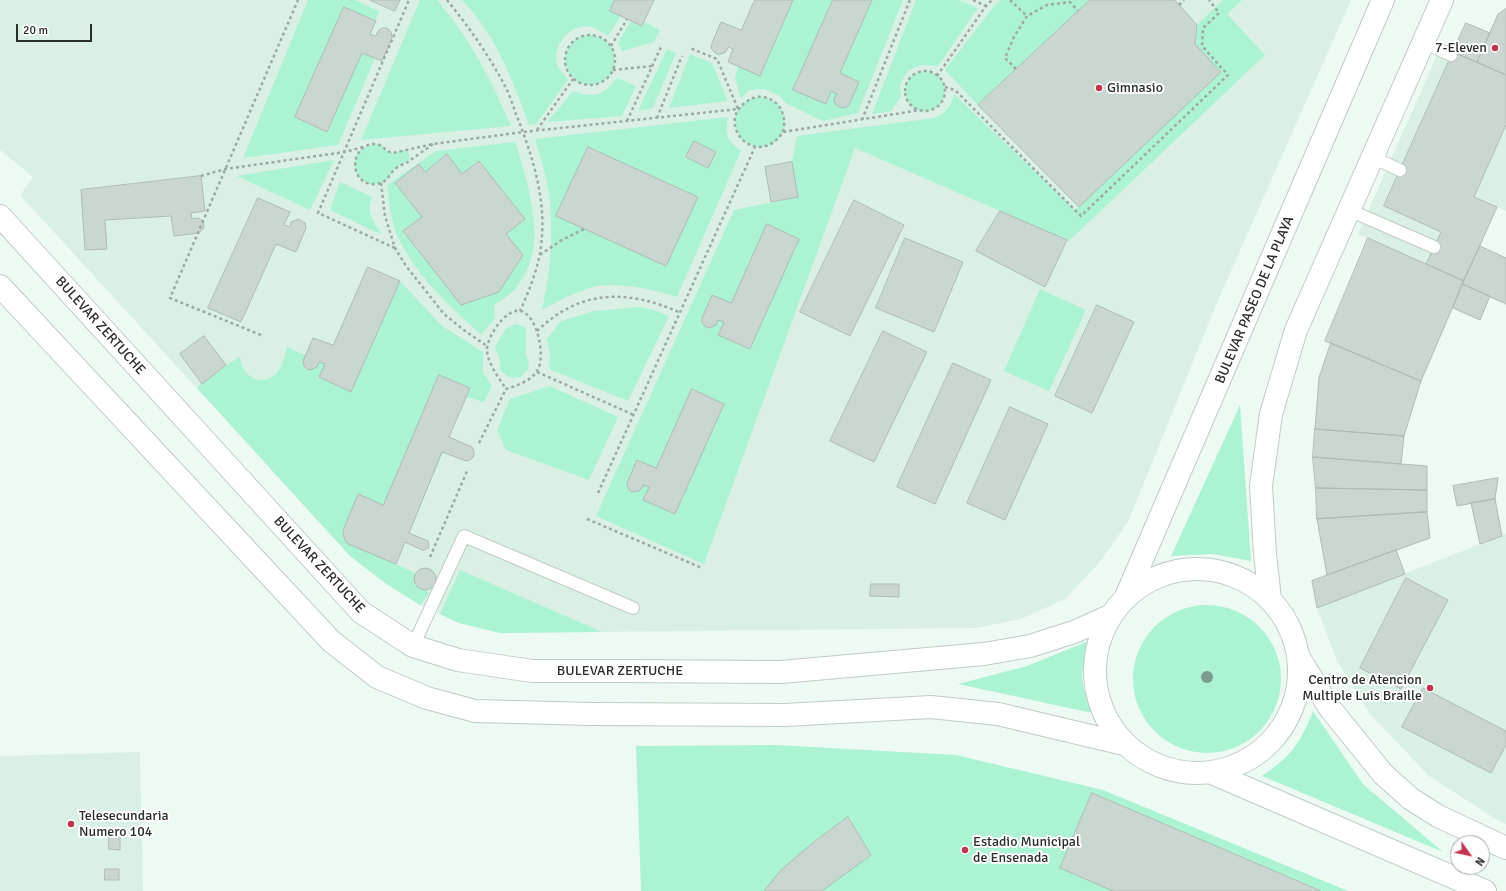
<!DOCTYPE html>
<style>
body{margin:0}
#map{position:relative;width:1506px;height:891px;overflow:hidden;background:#edfaf3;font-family:Signika,sans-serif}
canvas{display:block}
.north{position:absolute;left:1450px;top:835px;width:40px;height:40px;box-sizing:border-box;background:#fff;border:1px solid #a9abab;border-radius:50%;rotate:123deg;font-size:11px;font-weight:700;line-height:16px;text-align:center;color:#292e2c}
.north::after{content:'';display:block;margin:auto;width:14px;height:18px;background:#c4344f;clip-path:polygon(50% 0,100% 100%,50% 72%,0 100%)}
.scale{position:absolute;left:16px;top:24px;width:76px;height:18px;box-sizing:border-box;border:2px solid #292e2c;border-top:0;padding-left:5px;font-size:12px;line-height:14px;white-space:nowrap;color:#292e2c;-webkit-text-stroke:3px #fff;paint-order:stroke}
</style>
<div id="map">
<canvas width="1506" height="891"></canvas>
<div class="north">N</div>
<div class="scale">20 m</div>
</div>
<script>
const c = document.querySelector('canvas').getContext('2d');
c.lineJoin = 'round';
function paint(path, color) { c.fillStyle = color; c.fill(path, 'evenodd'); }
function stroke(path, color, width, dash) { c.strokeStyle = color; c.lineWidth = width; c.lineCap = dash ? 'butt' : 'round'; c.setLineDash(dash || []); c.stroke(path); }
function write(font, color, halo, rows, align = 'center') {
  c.font = font + ' Signika,sans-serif'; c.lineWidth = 4; c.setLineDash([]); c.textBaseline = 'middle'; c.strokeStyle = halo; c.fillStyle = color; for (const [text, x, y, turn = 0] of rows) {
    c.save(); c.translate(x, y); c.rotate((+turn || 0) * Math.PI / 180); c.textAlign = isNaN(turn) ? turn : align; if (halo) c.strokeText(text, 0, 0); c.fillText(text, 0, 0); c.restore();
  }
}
paint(new Path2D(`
 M0,0H1351L1216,305L1128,522L1100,562L1065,599L1021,619L976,628L500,633L459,623L420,605L385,583L350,556L20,195L33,177L0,150Z
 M1441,46L1506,75V211L1497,207L1464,281L1358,234Z
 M1506,534V824L1494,818L1429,776L1371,715L1337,661L1317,608Z
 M140,752L143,891H0V756Z`), '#daf0e5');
paint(new Path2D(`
 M308,0H355L379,11L370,34L375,58L338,145L243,158Z
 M420,0H437C470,39 491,79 511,126L361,140Z
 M462,0H615L610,11L621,16L608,36C603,33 597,28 591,27C571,22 552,45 557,64C558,69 565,75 568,80L536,124L529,125C513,81 496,35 462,0Z
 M793,0H903L858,113L823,121L786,103L780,96L764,89L749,90L741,99L735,78L738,66L760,76Z
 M916,0H958L978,8L938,66L921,65L908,71L900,84L901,97L891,111L872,114Z
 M1001,0H1090L978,105L945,70L993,7Z
 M1223,0H1242L1227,14L1265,55L1069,241L855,148L704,564L596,516L734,210L798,197L792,162L797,136L934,118C946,114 951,106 954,94L1075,210L1221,72L1195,44L1197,25Z
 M631,21L642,25L644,22L660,30L654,42L622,51L618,43Z
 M565 60a25 25 0 1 1 50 0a25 25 0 1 1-50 0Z
 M667,49L676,53L653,108L638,111Z
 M690,54L712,63L728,101L669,108Z
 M905 91a20 20 0 1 1 40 0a20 20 0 1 1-40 0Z
 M617,78L636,86L622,116L547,122L573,91C596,99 603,95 617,78Z
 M735 122a25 25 0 1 1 50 0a25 25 0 1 1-50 0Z
 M728,117C725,135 727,140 741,151L677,297C655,290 629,284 605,285C584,287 560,300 542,310C550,275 553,238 550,202C548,181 541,159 535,139Z
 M515,142C525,171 537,214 534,244C533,259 525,276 516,288C511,295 501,300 494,305L495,318L481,335C450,306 416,276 398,237C391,221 389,203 387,185L436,151Z
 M376,144L382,145L387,151L393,153L405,150L408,152L410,158C407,165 398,165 394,170C391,174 390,178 386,180C359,199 336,150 376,144Z
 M334,160L310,210L237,176Z
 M340,182L372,197C366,213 373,221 382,235L330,210Z
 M400,281L442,326L483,352V372L492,386L484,402L466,397L396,564L415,573L414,577L415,585L421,589L427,590L429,593L420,605L385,583L350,556L197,388L226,365L240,357C242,378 264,389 278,371C283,365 285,355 287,347L325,364L319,377L351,391Z
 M1040,289L1086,310L1049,391L1004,371Z
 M639,307L654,310L669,316L628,401L549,369L550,354L547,339L561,321L594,311Z
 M515,324L526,328V355L529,364L528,369L521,377L511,378L503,373L500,369V360L495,347L506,329Z
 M550,386L618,417L589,480L506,450L497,430L510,399Z
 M1240,405L1251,561L1213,554L1171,556Z
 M460,570L602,632L500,633L459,623L440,614Z
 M1133 679a74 74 0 1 1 148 0a74 74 0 1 1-148 0Z
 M1091,640C1087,651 1082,665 1082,677C1083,689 1088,701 1092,713L958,684L1027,666Z
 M1313,711L1363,784L1443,852L1262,776C1291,756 1300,744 1313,711Z
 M776,745L956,755L1103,790L1348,891H641L636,746Z`), '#acf3d3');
const building = new Path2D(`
 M370,0H400L395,11Z
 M615,0H654L642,26L610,11Z
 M755,0H793L760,76L728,62L733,49L728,47L726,52L719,55L714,52L711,48L712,43L721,22L741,30Z
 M833,0H872L840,73L859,82L849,105L844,108L839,107L835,104L834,99L837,94L831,91L826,104L793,90Z
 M1090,0H1175L1197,25L1195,44L1221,72L1079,207L978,105Z
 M344,7L376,21L370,34L376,36L378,31L382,28H385L388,29L391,32L392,38L382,61L362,53L327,132L295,117Z
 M1506,9V75L1477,62L1498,14Z
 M1466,23L1490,33L1477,62L1453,52Z
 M1453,52L1506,75V125L1474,197L1497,207L1464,281L1426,264L1441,232L1384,206Z
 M694,141L716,152L708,168L686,157Z
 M588,147L698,197L666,266L556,216Z
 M447,154L462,174L479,161L525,219L506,234L523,255L499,292L461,305L403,231L422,217L395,183L419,164L425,172Z
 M792,162L798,197L771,202L765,167Z
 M201,176L205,211L191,213L192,219L199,218L203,222L204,228L199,233L174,236L171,216L105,220L107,249L85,250L81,190Z
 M258,198L290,212L284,225L290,227L291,222L299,219L305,223L306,228L296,252L276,244L241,322L208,308Z
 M854,200L904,225L850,336L800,312Z
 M1000,211L1067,240L1045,287L976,251Z
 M767,224L799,239L750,349L718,335L724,322L718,320L716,325L709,328L706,327L702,323V318L712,295L731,303Z
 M905,238L963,262L934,332L876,308Z
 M1368,238L1464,281L1421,381L1325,341Z
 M1480,246L1506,258V304L1462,284Z
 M368,267L400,281L351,392L319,377L325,364L319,362L317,367L310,370L307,369L304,366L303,361L313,338L333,345Z
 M1462,284L1490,296L1480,320L1453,308Z
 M1097,305L1134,322L1092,413L1055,396Z
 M883,331L927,352L874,462L830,441Z
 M204,336L226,365L202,384L180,354Z
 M1331,343L1421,381L1404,436L1315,429L1319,378Z
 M953,363L991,380L935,504L897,487Z
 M439,375L470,388L449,437L472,447L474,451V456L470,460L466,461L442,452L409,533L428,541L429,547L425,550H422L405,542L396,564L348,544L345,540L343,534L344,528L358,494L383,505Z
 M692,389L724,404L675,514L643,500L649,487L643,485V487L639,491L631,492L628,488L627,483L637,460L656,468Z
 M1010,407L1048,424L1005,520L967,503Z
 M1315,429L1404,436L1401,464L1313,457Z
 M1313,457L1427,466V490L1316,488Z
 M1498,478L1495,499L1457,506L1453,486Z
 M1316,488L1427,490V512L1317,519Z
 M1495,499L1502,536L1480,544L1471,503Z
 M1427,512L1430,538L1327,575L1317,519Z
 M1396,550L1405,574L1317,608L1312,581Z
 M414 579a11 11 0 1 1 22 0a11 11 0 1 1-22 0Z
 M1406,578L1448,600L1401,689L1360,668Z
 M871,584H899V597L870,596Z
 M1423,688L1506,731V745L1491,773L1402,727Z
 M1092,793L1321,891H1113L1060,868Z
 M848,817L871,855L822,891H764L781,870L814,842Z
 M109,836H120V850L109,849Z
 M105,869H119V880H105Z`);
paint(building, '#cad7d0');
stroke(building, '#afbcb5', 1);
const lane = new Path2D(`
 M1423,42L1451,55
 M1372,157L1400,170
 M1349,210L1434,247
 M413,646L464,536L633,608`);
const secondary = new Path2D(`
 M0,216L361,612L413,646L458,660L532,671H621L781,672L984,654L1030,646L1074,632L1112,615
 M0,286L331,641L377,677L427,698L475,711L592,714L785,715L931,707L998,714L1124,744
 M1095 671a102 102 0 1 1 204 0a102 102 0 1 1-204 0Z
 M1125,599L1383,0
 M1270,599L1265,554L1261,486L1271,414L1296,330L1442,0
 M1298,656L1329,707L1383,774L1411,799L1438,816L1506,848
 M1212,773L1485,891`);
stroke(lane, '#bfccc5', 14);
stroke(secondary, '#bfccc5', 24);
stroke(new Path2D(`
 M447,0C469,27 490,57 506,88C510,96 513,106 516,114C531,152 545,194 542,235C541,261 531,287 520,311
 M973,0L986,6
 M1010,0L1027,16
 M1179,5L1184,0
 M565 60a25 25 0 1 1 50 0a25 25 0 1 1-50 0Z
 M611,46L627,19
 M1016,69L1005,58L1014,37L1027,16L1047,5L1070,2L1078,11
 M613,70L652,66
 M905 91a20 20 0 1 1 40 0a20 20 0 1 1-40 0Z
 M937,76L986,6L992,0
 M945,87L955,90L1081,216L1228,75L1202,46L1203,28L1219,13L1209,0
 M657,118L682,56
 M862,120L910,0
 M627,121L661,47
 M537,130L573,79
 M783,132C787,117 781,100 763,97C757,96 751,98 746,102C714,124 757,171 783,132L920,110
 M433,144C425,150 416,156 408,162C404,164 398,166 394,170C388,176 387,183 376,184C349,187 348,144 375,144C383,144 384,151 393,153L433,144L523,132L738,109L717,59L690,48
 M201,176L225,169L345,152L363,147
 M381,183L385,216L395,248L406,266L444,314L465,331L487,346
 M395,248L318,213L409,0
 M540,255L560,241L584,229
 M537,331C580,289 628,289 681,313
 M261,335L170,298L298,0
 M537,372L634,415
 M479,443L506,389C516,386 531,381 537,371C546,358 538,316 521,311C506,307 486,338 487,351C488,364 499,378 506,389
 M598,493L755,147
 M587,519L702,568
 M430,557L468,469`), '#9fa9a4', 2.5, [3, 3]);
stroke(lane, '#fff', 12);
stroke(secondary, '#fff', 22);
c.fillStyle = '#7a9b8d';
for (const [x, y] of [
 [1207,677]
]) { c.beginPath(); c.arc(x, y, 6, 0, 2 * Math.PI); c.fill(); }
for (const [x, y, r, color] of [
 [1495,48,4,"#c4344f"],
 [1099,88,4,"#c4344f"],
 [1430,688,4,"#c4344f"],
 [71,824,4,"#c4344f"],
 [965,850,4,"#c4344f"]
]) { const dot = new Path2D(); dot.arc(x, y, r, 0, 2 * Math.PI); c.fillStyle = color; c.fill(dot); stroke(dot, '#fff', 1.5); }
write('14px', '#292e2c', '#fff', [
 ["7-Eleven",1487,48,"right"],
 ["Gimnasio",1107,88],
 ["Centro de Atencion",1422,680,"right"],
 ["Multiple Luis Braille",1422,696,"right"],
 ["Telesecundaria",79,816],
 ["Numero 104",79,832],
 ["Estadio Municipal",973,842],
 ["de Ensenada",973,858]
], 'left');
write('14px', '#292e2c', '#fff', [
 ["BULEVAR PASEO DE LA PLAYA",1255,300,-67],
 ["BULEVAR ZERTUCHE",100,326,48],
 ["BULEVAR ZERTUCHE",319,565,47],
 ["BULEVAR ZERTUCHE",620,671]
]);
</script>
